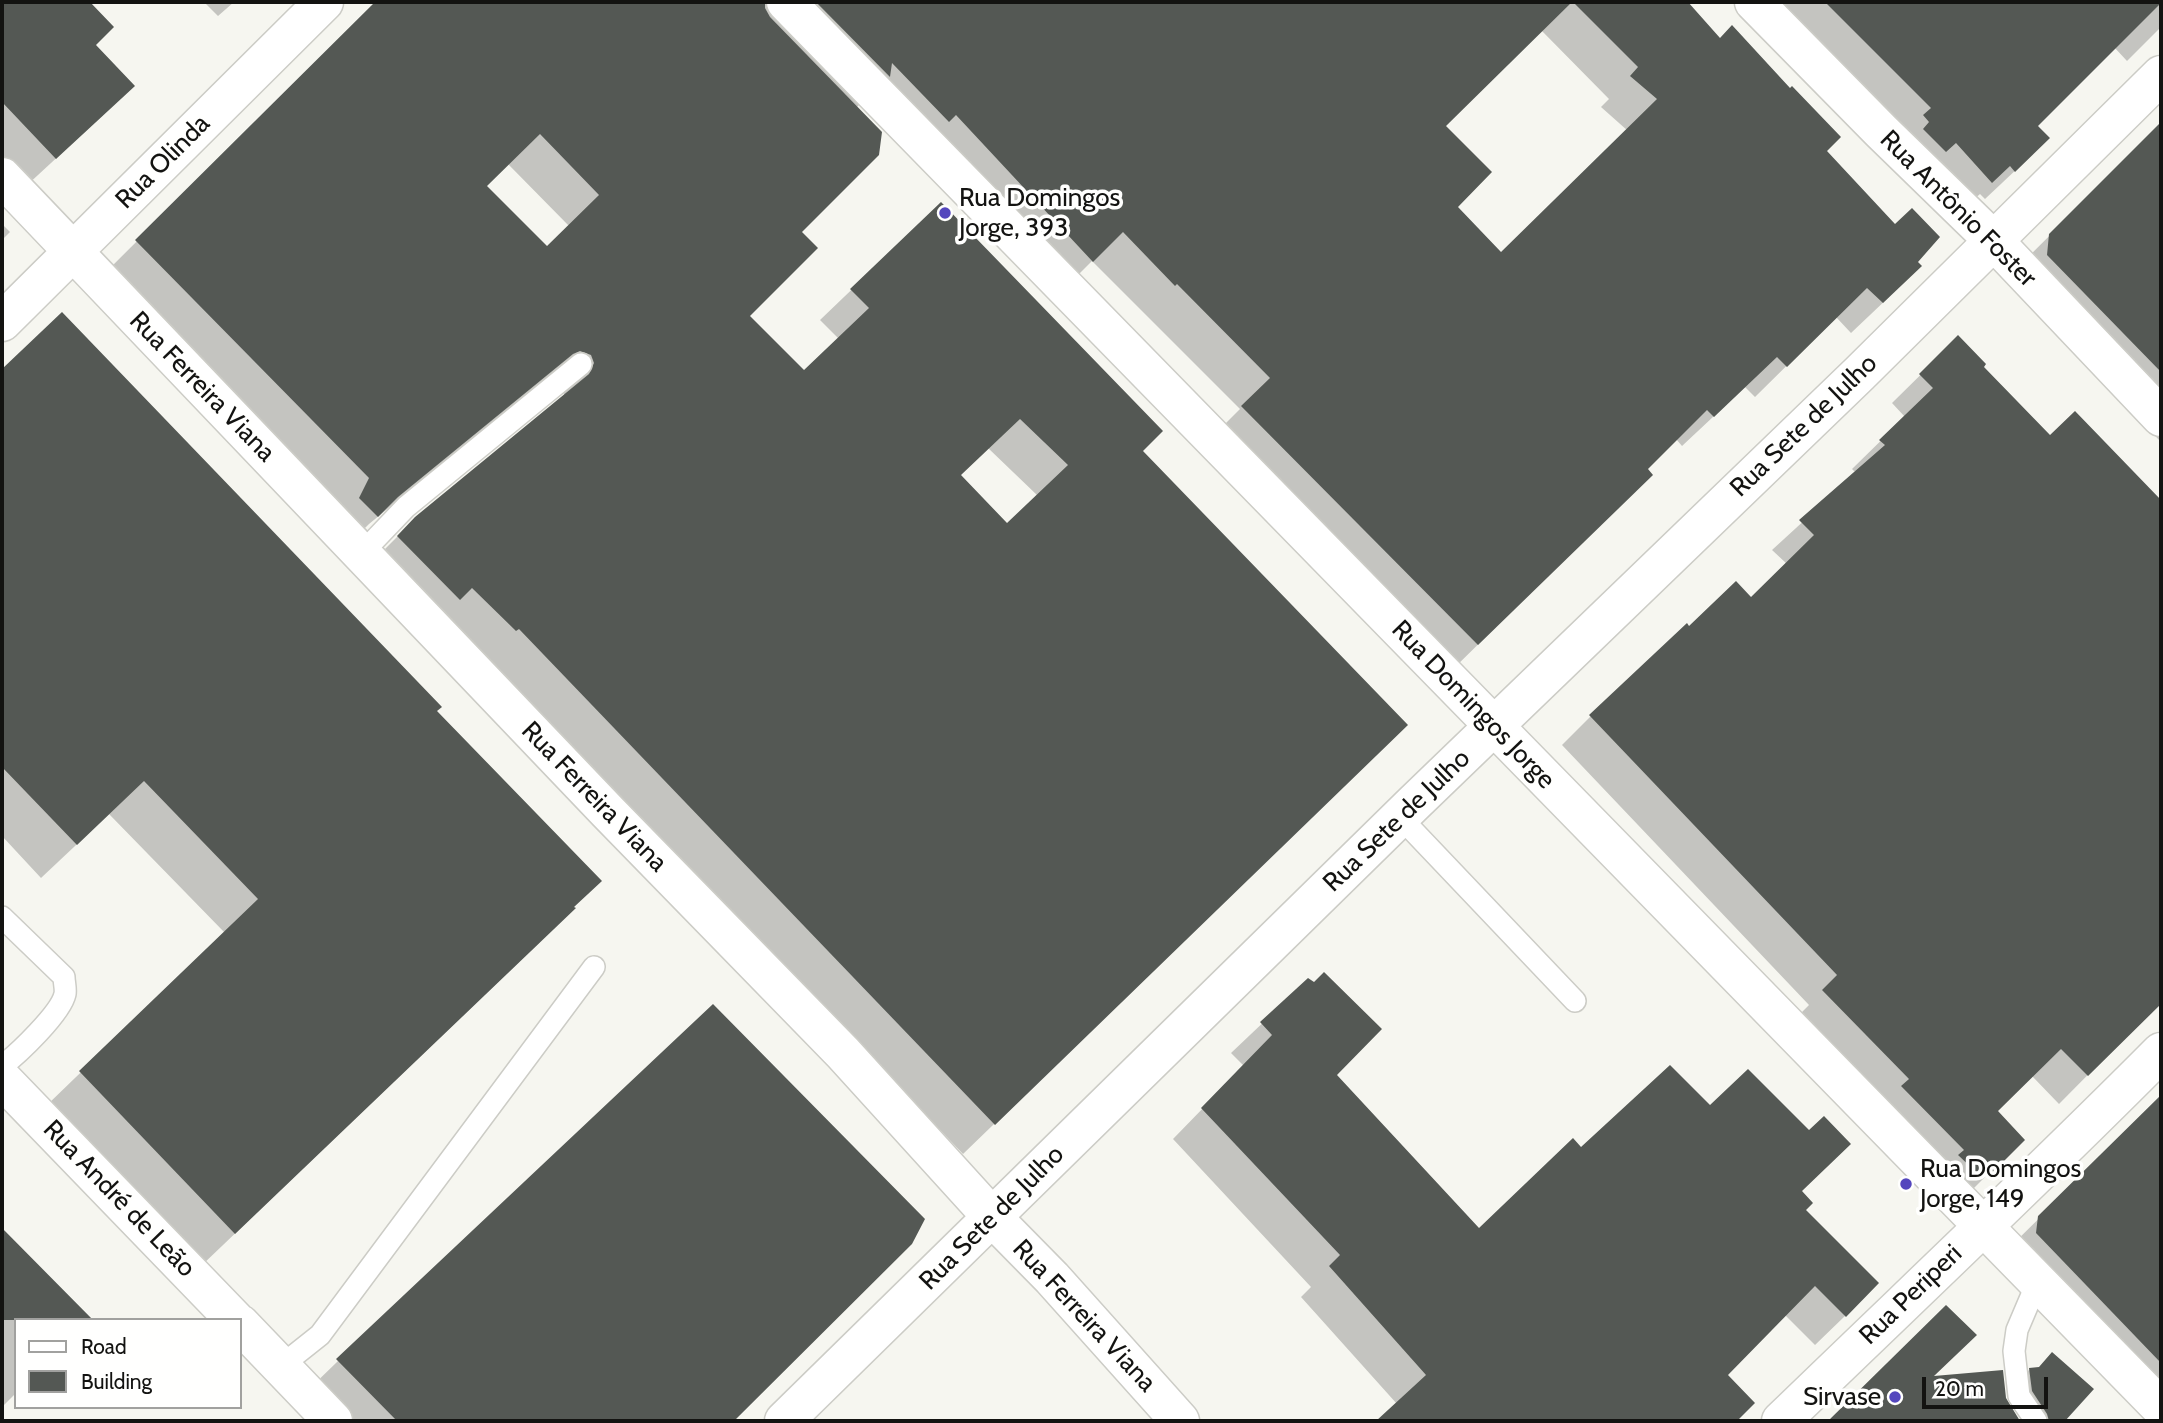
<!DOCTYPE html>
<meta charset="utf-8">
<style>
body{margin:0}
#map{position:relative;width:2163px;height:1423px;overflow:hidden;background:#f6f6f0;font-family:Cabin,sans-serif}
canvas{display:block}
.frame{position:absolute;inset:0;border:4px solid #131311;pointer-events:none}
.legend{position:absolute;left:14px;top:1318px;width:228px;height:91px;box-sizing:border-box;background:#fffffe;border:2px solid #a1a19f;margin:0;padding:9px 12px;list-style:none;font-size:21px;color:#131311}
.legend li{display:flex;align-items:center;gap:14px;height:35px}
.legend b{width:35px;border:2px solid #a1a19f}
.scale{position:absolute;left:1922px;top:1377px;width:126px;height:32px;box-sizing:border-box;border:4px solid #131311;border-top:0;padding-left:9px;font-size:21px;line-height:24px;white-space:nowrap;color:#131311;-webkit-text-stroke:5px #fffffe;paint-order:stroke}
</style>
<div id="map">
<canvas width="2163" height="1423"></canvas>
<div class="frame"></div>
<ul class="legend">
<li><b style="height:9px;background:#fff"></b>Road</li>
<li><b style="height:19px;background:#545854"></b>Building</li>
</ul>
<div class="scale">20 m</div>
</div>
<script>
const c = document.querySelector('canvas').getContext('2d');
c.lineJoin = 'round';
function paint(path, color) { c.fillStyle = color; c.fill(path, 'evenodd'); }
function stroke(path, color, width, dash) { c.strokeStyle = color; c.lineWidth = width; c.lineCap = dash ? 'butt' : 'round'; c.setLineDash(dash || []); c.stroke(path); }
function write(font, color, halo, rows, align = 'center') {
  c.font = font + ' Cabin,sans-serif'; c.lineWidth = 7; c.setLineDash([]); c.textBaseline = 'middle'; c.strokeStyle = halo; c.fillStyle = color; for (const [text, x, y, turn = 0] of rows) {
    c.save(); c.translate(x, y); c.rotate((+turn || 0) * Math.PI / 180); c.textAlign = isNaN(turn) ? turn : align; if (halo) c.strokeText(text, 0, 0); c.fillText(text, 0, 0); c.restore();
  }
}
paint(new Path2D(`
 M2,2H88L112,27L94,45L103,115L25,187L2,163Z
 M204,2H234L218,16Z
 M377,2H1683L1825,151L1889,297L1851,333L1836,317L1755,397L1745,387L1682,446L1676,439L1646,469L1620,505L1447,675L1212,437L1240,409L1092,261L1062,291L866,98L856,108L800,232L747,316L804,372L839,339L820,320L941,204L1140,451L1375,756L963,1154L487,658L367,567L416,518L563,398L564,394L560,386L540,384L369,524L347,546L106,272ZM1541,30L1609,99L1601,107L1628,131L1501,255L1456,206L1444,126ZM508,164L569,226L547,249L485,186ZM988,448L1038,496L1007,525L959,476Z
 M1741,2H2161V27L2127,61L2114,47L2035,126L2019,167L1985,199L1980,194L1962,210Z
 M2161,125V442L2014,290L2015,270Z
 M2,224L10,232L2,240Z
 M62,314L434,711L540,942L200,1267L46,1106L225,933L109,814L41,878L2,836V372Z
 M1958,338L1982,368L2050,438L2075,414L2161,503V940L2150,951L2161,963V1001L2059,1104L2032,1076L1996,1112L2022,1140L1961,1201L1794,1020L1809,1005L1562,745L1591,716L1689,628L1751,600L1787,564L1772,550L1856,473L1852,469L1905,417L1892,403Z
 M1308,980L1334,1075L1479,1230L1581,1149L1800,1192L1803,1210L1845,1316L1815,1345L1785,1315L1726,1375L1753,1403L1735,1421H1378L1397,1404L1301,1297L1311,1287L1173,1139L1244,1066L1231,1053Z
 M2161,1098V1418L2005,1252Z
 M2,1230L90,1320H16V1393L2,1407Z
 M911,1243L732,1421H329L303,1395L338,1361Z
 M2030,1369H2039L2091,1389L2063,1421H2038L2021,1378Z
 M1930,1379L2004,1399L2018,1421H1915L1914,1409L1901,1421H1830L1837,1415Z`), '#0003');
paint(new Path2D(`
 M2,2H90L114,27L96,45L135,86L56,159L2,102Z
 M375,2H765V8L770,17L882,132L879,155L802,232L818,248L750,316L804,370L869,308L850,289L941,202L1163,431L1143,451L1408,725L995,1125L519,629L516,631L472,588L460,600L397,536L415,517L589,374L594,363L591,355L580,351L573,354L398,497L378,517L359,498L369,478L135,240ZM540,134L599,195L547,246L487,186ZM1020,419L1068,465L1007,523L961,475Z
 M816,2H1572L1446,126L1492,172L1458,207L1501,252L1657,99L1630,76L1638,67L1573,2H1688L1720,38L1732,25L1790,88L1792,86L1841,137L1827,151L1895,224L1912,208L1940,237L1918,262L1922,266L1883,303L1867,288L1787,367L1777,357L1714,417L1707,410L1648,469L1653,475L1478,645L1241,406L1270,378L1177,284L1175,286L1123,232L1093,262L956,115L949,122L892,63L890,77Z
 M1825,2H2161V3L2038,126L2050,138L2015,172L2010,166L1992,183L1956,143L1946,152L1923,129L1929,122L1923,115L1931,108Z
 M2161,122V372L2047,255L2049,234Z
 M62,312L442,707L437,711L602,881L574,907L576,908L235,1234L79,1071L258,899L144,781L77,845L2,767V369Z
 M1958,335L1986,364L1984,367L2050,435L2075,411L2161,500V1004L2088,1076L2061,1049L1998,1111L2025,1140L1992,1173H1977L1958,1155L1964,1150L1901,1086L1909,1079L1822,990L1837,975L1589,715L1687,623L1689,626L1736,581L1751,597L1814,535L1799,520L1885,445L1879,440L1933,388L1919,374Z
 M1324,972L1382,1029L1337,1075L1479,1228L1573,1138L1581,1147L1670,1065L1710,1105L1748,1069L1809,1130L1824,1116L1851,1144L1802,1191L1813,1203L1806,1210L1879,1283L1846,1317L1815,1286L1728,1375L1755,1403L1737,1421H1376L1426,1375L1329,1266L1340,1255L1201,1108L1272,1035L1260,1022L1308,978L1314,982Z
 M713,1004L925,1219L912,1244L734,1421H397L336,1359Z
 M2161,1095V1363L2036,1233L2038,1216Z
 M2,1228L93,1320H2Z
 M1946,1305L1977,1335L1934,1376L2003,1370L2006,1398L2020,1421H1828Z
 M2052,1352L2094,1389L2065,1421H2049L2047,1414L2032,1391L2029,1368L2039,1367Z`), '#545854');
const lane = new Path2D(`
 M362,553L406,507L581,364
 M1400,817L1575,1001
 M2,917L64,977C64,982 66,989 65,994C61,1013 18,1054 2,1066
 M281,1366L320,1335L594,967
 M2036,1421L2019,1396L2014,1351L2017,1330L2037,1283`);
const street = new Path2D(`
 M786,2L2161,1408
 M1754,2L1881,131L1993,240L2161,417
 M2,177L608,812L843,1053L992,1217L1052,1278L1180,1421
 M2,322L324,2
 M2,1079L235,1320
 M240,1324L333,1421
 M784,1421L1413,804L1859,374L2161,75
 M1781,1421C1908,1298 2037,1177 2161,1052`);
stroke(lane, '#ccccc6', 24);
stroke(street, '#ccccc6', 41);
stroke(lane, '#fff', 21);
stroke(street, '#fff', 38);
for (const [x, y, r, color] of [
 [945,213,7,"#5446bd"],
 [1906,1184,7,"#5446bd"],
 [1895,1397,7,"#5446bd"]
]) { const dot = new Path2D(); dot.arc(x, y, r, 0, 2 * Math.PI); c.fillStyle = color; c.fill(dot); stroke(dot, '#fffffe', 2.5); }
write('26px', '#131311', '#fffffe', [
 ["Rua Olinda",163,162,-45],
 ["Rua Antônio Foster",1958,209,45],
 ["Rua Ferreira Viana",202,387,46],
 ["Rua Sete de Julho",1804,426,-44],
 ["Rua Domingos Jorge",1473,705,46],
 ["Rua Ferreira Viana",594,797,46],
 ["Rua Sete de Julho",1397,821,-44],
 ["Rua André de Leão",119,1199,46],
 ["Rua Sete de Julho",992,1218,-45],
 ["Rua Periperi",1911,1295,-44],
 ["Rua Ferreira Viana",1084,1316,47]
]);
write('26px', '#131311', '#fffffe', [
 ["Rua Domingos",959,198],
 ["Jorge, 393",959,228],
 ["Rua Domingos",1920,1169],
 ["Jorge, 149",1920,1199],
 ["Sirvase",1881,1397,"right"]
], 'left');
</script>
